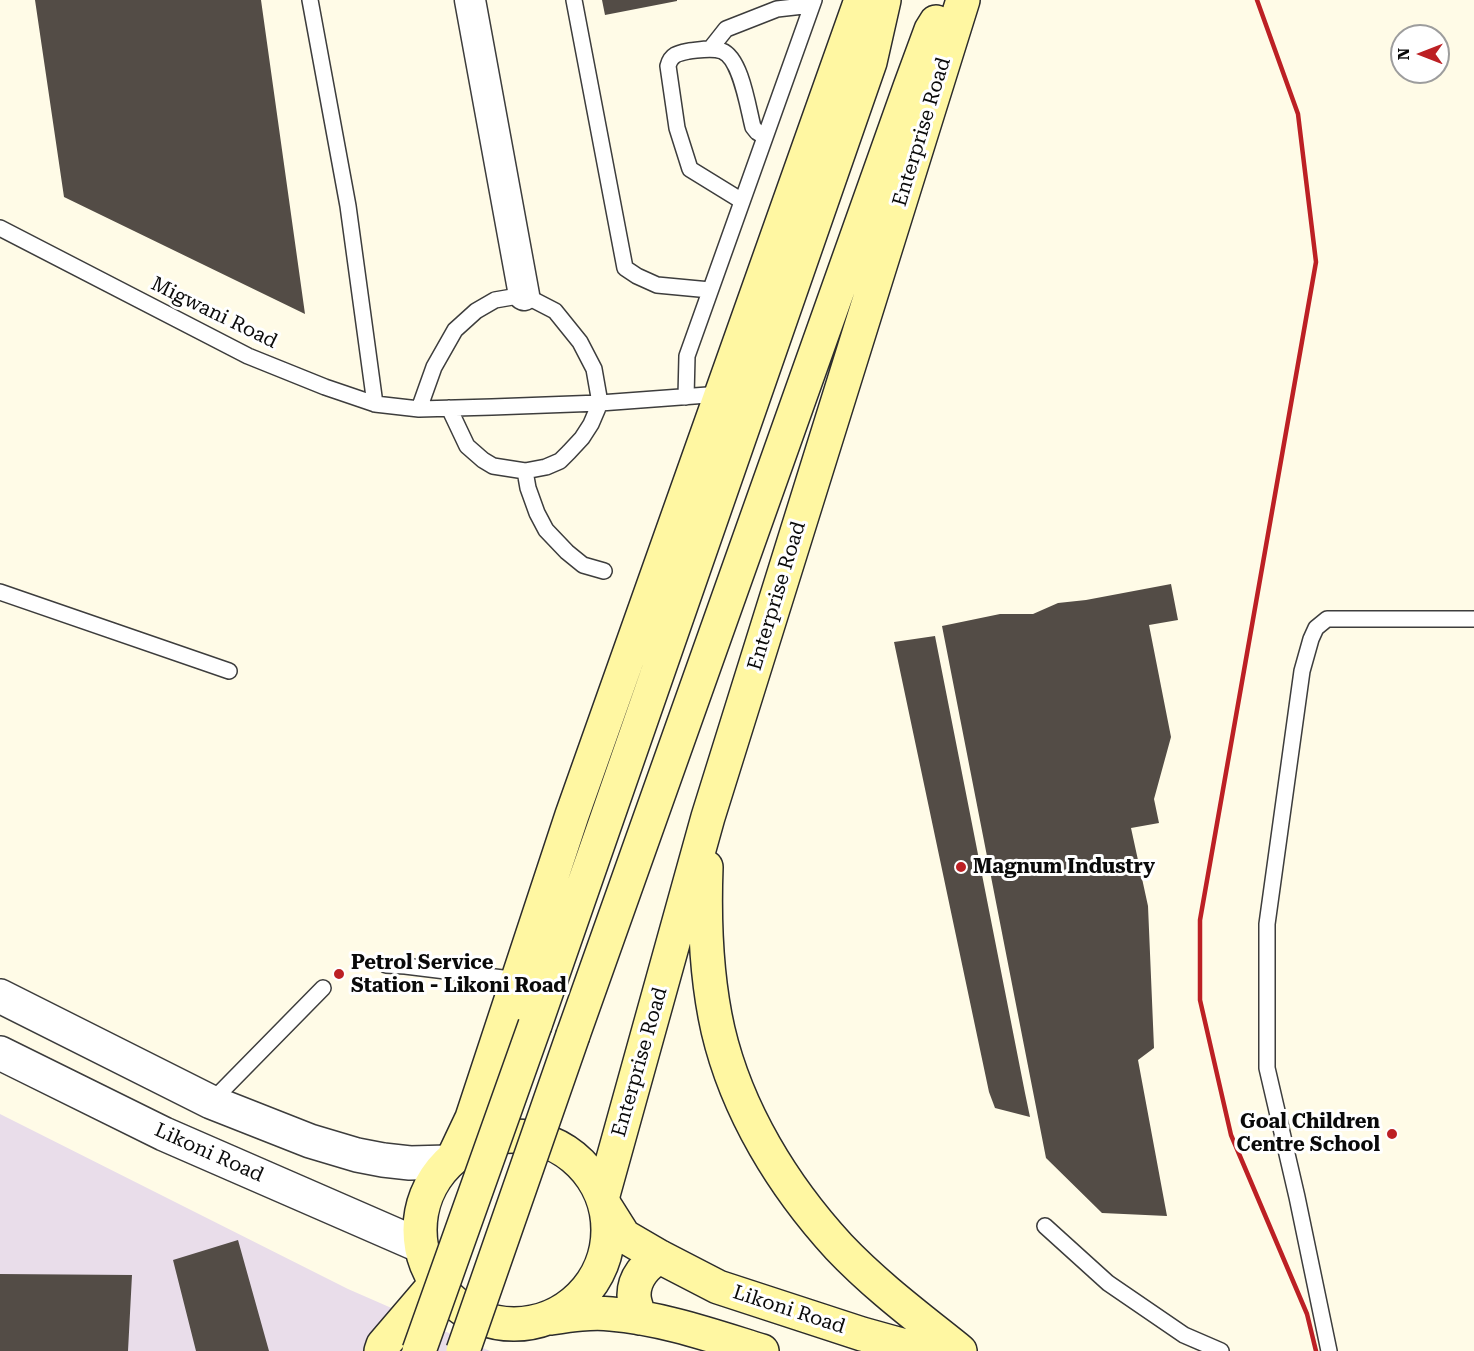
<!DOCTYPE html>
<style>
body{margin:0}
#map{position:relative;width:1474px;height:1351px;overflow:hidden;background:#fffbe7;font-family:"Roboto Serif",serif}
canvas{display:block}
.north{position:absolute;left:1390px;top:24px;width:60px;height:60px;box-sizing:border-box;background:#fff;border:2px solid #9d9d9d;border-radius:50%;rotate:270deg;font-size:16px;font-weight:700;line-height:24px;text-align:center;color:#0a0a0a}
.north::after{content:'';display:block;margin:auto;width:21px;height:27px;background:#bc2024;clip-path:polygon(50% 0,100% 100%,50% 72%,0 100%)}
</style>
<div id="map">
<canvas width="1474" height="1351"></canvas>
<div class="north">N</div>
</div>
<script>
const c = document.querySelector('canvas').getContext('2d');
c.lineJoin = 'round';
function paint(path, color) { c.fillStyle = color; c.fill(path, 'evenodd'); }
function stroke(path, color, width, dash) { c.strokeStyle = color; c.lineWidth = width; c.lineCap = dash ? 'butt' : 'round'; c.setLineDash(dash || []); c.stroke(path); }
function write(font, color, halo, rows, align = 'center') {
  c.font = font + ' "Roboto Serif",serif'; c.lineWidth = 6; c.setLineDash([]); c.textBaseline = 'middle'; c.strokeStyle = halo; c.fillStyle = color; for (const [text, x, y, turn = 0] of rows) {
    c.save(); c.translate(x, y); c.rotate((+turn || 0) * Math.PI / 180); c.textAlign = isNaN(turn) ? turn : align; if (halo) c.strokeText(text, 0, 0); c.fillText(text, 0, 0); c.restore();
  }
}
paint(new Path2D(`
 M0,1114L348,1289L490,1351H0Z`), '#e9ddea');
paint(new Path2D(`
 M35,0H261L305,314L64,197Z
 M602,0H677V1L605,15Z
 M1171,584L1178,620L1149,625L1171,737L1154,799L1159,823L1131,828L1148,906L1154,1048L1138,1060L1167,1216L1102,1213L1046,1158L942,626L1000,614H1033L1058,603L1086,600Z
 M935,636L1025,1093L1030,1117L995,1108L989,1092L894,642Z
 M238,1240L269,1351H196L173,1260Z
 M0,1274L132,1275L128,1351H0Z`), '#534c46');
const service = new Path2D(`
 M310,0L348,206L375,404
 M574,0L625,268L637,276L657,285L710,290
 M711,48L726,29L777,9L812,5
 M742,201L690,169L677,128L668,66C671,54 679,53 689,51C700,50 712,47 722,51C741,58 748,108 753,127L757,132L765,137
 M0,228L248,356L325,387L375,404L419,409L492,407L600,403L721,394
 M686,397L687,356L814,0
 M419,409L434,367L455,330L476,311L495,300L524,295L555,311L580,342L594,369L600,403L591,424L582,438L569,452L560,461L546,467L525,471L493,466L483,460L467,446L449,408
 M525,471L528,488L537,513L546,530L567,552L583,565L604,571
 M0,592L229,671
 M386,965L405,966L519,980
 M211,1102L323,988
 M1045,1226L1108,1283L1184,1335L1221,1351
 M1329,1351L1297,1197L1267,1068V924L1302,671L1311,639L1316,628L1327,619H1474`);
const minor = new Path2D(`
 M470,0L524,295`);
const tertiary = new Path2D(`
 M0,996L211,1102L310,1141L357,1155L383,1160L410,1163L448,1162
 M0,1053L164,1134L421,1246`);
const secondary = new Path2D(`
 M706,867C704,921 706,977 718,1030C737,1111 783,1186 839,1247C876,1286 919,1318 960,1351
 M535,1025L870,62L884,0
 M573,1035L910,87L931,30L936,22
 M420 1230a94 94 0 1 1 188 0a94 94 0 1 1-188 0Z
 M454,1156L472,1118L572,815L861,0
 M603,1195L708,817L963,0
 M607,1209L624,1236L660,1257L718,1287L862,1334L923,1351
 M551,1318C571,1315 591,1312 611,1314C662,1318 713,1336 762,1351
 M640,1318C638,1311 634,1303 634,1295C634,1278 646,1264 660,1257
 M381,1351L383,1345L436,1283`);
stroke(service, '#3d3d3d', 18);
stroke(minor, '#3d3d3d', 33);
stroke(tertiary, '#3d3d3d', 36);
stroke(secondary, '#2c2c2c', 36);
stroke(service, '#fff', 15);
stroke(minor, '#fff', 30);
stroke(tertiary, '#fff', 33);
stroke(secondary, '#fff7a2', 33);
stroke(new Path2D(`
 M1257,0L1298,114L1316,262L1200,920V1000L1231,1135L1307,1314L1316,1351`), '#bc2024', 4.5);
const secondaryBridge = new Path2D(`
 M419,1351L535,1025
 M463,1351L573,1035`);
stroke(secondaryBridge, '#2c2c2c', 36, []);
stroke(secondaryBridge, '#fff7a2', 33);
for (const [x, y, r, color] of [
 [961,867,6,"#bc2024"],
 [339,974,6,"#bc2024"],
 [1392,1134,6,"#bc2024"]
]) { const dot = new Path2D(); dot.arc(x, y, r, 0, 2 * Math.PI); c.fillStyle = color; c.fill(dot); stroke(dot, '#fff', 2); }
write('20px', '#0a0a0a', '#fff', [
 ["Enterprise Road",922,132,-73],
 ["Migwani Road",214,313,26],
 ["Enterprise Road",777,596,-73],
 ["Enterprise Road",640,1062,-74],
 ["Likoni Road",209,1153,24],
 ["Likoni Road",789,1310,18]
]);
write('bold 20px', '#0a0a0a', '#fff', [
 ["Magnum Industry",973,867],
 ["Petrol Service",351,963],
 ["Station - Likoni Road",351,986],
 ["Goal Children",1380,1122,"right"],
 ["Centre School",1380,1145,"right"]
], 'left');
</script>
